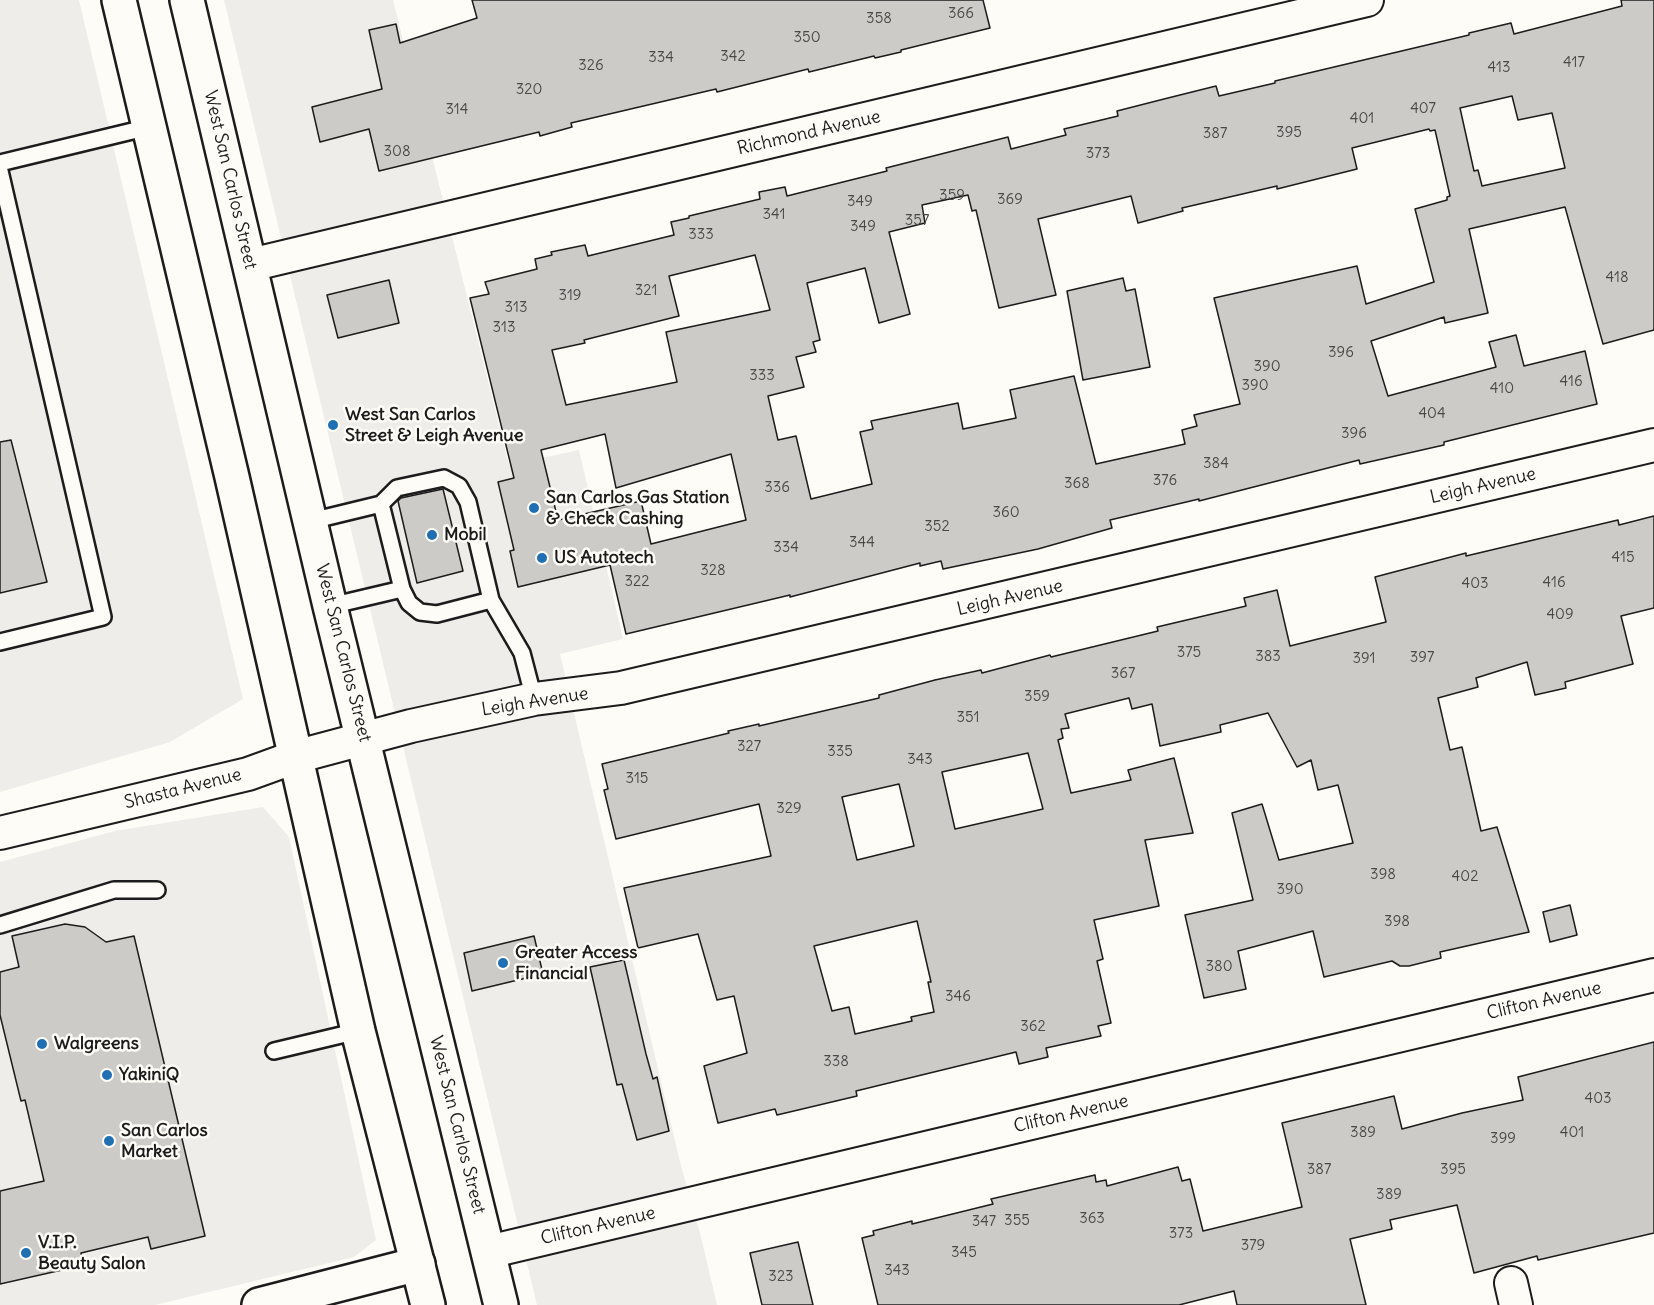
<!DOCTYPE html>
<style>
body{margin:0}
canvas{display:block;background:#fdfcf7}
</style>
<canvas width="1654" height="1305"></canvas>
<script>
const c = document.querySelector('canvas').getContext('2d');
c.lineJoin = 'round';
function paint(path, color) { c.fillStyle = color; c.fill(path, 'evenodd'); }
function stroke(path, color, width, dash) { c.strokeStyle = color; c.lineWidth = width; c.lineCap = dash ? 'butt' : 'round'; c.setLineDash(dash || []); c.stroke(path); }
function write(font, color, halo, rows, align = 'center') {
  c.font = font + ' Delius,sans-serif'; c.lineWidth = 5; c.setLineDash([]); c.textBaseline = 'middle'; c.strokeStyle = halo; c.fillStyle = color; for (const [text, x, y, turn = 0] of rows) {
    c.save(); c.translate(x, y); c.rotate((+turn || 0) * Math.PI / 180); c.textAlign = isNaN(turn) ? turn : align; if (halo) c.strokeText(text, 0, 0); c.fillText(text, 0, 0); c.restore();
  }
}
paint(new Path2D(`
 M0,0H79L243,699L170,742L0,792Z
 M224,0H393L509,465L579,450L623,639L560,654L680,1162L701,1237L717,1305H537Z
 M263,807L289,837L376,1240L354,1257L155,1305H0V862L115,831Z`), '#eeede9');
const building = new Path2D(`
 M472,0H983L990,28L901,50V52L875,58L874,56L809,72L808,69L717,92L716,89L571,123L572,127L540,136L539,132L379,171L369,129L320,142L312,107L382,89L369,30L396,24L400,43L477,18Z
 M1621,0H1654V330L1603,344L1565,207L1469,229L1488,313L1445,323L1444,317L1371,341L1388,396L1496,367L1489,342L1516,335L1524,366L1585,351L1597,404L1444,442V445L1360,464L1359,460L1199,501V499L1110,520L1112,528L1038,549L943,569L941,561L920,566V563L790,597V595L626,634L610,565L518,587L510,551L514,550L498,482L514,478L470,298L489,294L485,282L537,269L535,259L552,255L551,252L585,245L588,256L674,235L671,222L689,218V216L760,199L759,192L785,187L787,196L887,171L886,168L1008,137L1011,149L1066,135L1064,129L1118,116L1117,111L1164,99L1216,86L1219,96L1275,83V81L1469,35V33L1511,23L1514,34L1622,6ZM1512,96L1518,120L1552,113L1565,168L1482,186L1478,170L1474,171L1460,108ZM1429,129L1430,131L1435,130L1450,196L1447,197V200L1415,209L1434,282L1366,304L1357,266L1214,298L1240,404L1194,415L1197,426L1182,430L1185,444L1096,464L1074,376L1010,390L1016,418L963,429L958,403L871,421L873,429L860,432L872,484L811,499L796,436L778,440L768,396L804,387L796,357L816,352L813,342L820,340L807,283L865,268L879,323L910,314L889,232L925,223L922,205L968,195L972,211L976,210L999,308L1056,295L1038,219L1131,196L1138,223L1183,211L1182,208L1277,186V189L1357,169L1352,148ZM755,255L770,310L666,332L677,382L566,405L552,350L585,343L584,340L679,316L669,276ZM605,434L616,488L731,454L746,520L651,544L641,501L558,520L541,450Z
 M1123,278L1126,291L1135,289L1150,367L1083,380L1067,291Z
 M389,280L399,323L338,338L327,295Z
 M11,440L47,582L0,593V442Z
 M443,489L463,571L417,583L398,501L401,498Z
 M1654,516V608L1621,616L1633,664L1565,682L1566,688L1535,695L1527,662L1476,678L1478,687L1438,698L1450,750L1462,747L1481,831L1497,827L1529,932L1440,952L1441,958L1409,966H1400L1392,961L1324,977L1313,931L1238,951L1246,989L1204,998L1185,915L1253,900L1232,813L1262,804L1279,860L1353,843L1338,785L1318,790L1311,760L1297,767L1268,713L1220,725L1221,732L1160,746L1152,704L1132,709L1129,698L1065,714L1069,728L1061,729L1063,738L1058,740L1071,793L1131,780L1128,770L1174,758L1193,833L1145,840L1159,906L1094,920L1103,959L1097,961L1111,1023L1098,1026L1101,1036L1046,1048L1048,1057L1019,1064L1016,1052L856,1091L857,1096L777,1115L775,1109L718,1123L704,1066L747,1053L734,996L717,1000L698,934L638,948L624,888L771,856L759,804L616,839L604,790L608,789L602,764L729,733L728,731L759,724V726L879,698V695L935,680L981,670L982,673L1050,655L1051,657L1158,631L1157,627L1246,606L1244,598L1277,590L1290,646L1386,622L1375,577L1466,553V556L1618,520L1619,525ZM1028,753L1043,809L955,829L942,772ZM899,784L914,846L857,860L842,797ZM917,921L931,982H928L934,1012L911,1017L912,1021L855,1034L849,1007L832,1011L814,946Z
 M1570,905L1577,935L1550,942L1543,912Z
 M65,924L85,927L106,942L134,936L205,1236L151,1249L148,1237L81,1253L84,1265L0,1284V1191L44,1181L25,1100L21,1101L0,1015V972L19,967L12,936Z
 M534,936L543,974L472,991L464,953Z
 M624,960L646,1054L653,1079L657,1077L669,1131L637,1140L622,1084L617,1085L590,967Z
 M1654,1042V1233L1538,1260L1537,1256L1474,1273L1457,1205L1390,1220L1392,1229L1350,1239L1366,1305H1237L1234,1291L1179,1305H878L862,1238L874,1235L873,1231L912,1221V1224L993,1204L991,1199L1095,1175L1096,1182L1106,1180L1107,1186L1178,1167L1182,1181L1190,1179L1203,1231L1302,1207L1282,1123L1394,1096L1402,1129L1462,1113L1523,1100L1518,1077Z
 M798,1242L813,1305H762L750,1253Z`);
paint(building, '#cccbc8');
stroke(building, '#1c1c1c', 1.5);
const service = new Path2D(`
 M0,163L149,127
 M0,171L103,617L0,642
 M381,504L402,589L409,603L420,612L437,614L491,600
 M311,521L381,504L397,488L444,478L459,486L468,502L491,600L522,653L534,699
 M330,606L402,589
 M0,925L114,890H157
 M274,1051L358,1031`);
const minor = new Path2D(`
 M250,265L1367,0
 M0,833L248,774L295,757L411,726L534,699L621,688L1654,445
 M488,1252L1654,975
 M1511,1283L1516,1305`);
const tertiary = new Path2D(`
 M259,1305L418,1264`);
const primary = new Path2D(`
 M119,0L232,477L358,1031L428,1305
 M187,0L330,606L501,1305`);
stroke(service, '#1c1c1c', 20);
stroke(minor, '#1c1c1c', 36);
stroke(tertiary, '#1c1c1c', 38);
stroke(primary, '#1c1c1c', 38);
stroke(service, '#fdfcf7', 15);
stroke(minor, '#fdfcf7', 32);
stroke(tertiary, '#fdfcf7', 33);
stroke(primary, '#fdfcf7', 33);
for (const [x, y, r, color] of [
 [333,425,6,"#1f6fb2"],
 [534,508,6,"#1f6fb2"],
 [432,535,6,"#1f6fb2"],
 [542,558,6,"#1f6fb2"],
 [503,963,6,"#1f6fb2"],
 [42,1044,6,"#1f6fb2"],
 [107,1075,6,"#1f6fb2"],
 [109,1141,6,"#1f6fb2"],
 [26,1253,6,"#1f6fb2"]
]) { const dot = new Path2D(); dot.arc(x, y, r, 0, 2 * Math.PI); c.fillStyle = color; c.fill(dot); stroke(dot, '#fdfcf7', 2); }
write('15px', '#484847', null, [
 ["366",961,14],
 ["358",879,19],
 ["350",807,38],
 ["342",733,57],
 ["334",661,58],
 ["417",1574,63],
 ["326",591,66],
 ["413",1499,68],
 ["320",529,90],
 ["407",1423,109],
 ["314",457,110],
 ["401",1362,119],
 ["395",1289,133],
 ["387",1215,134],
 ["308",397,152],
 ["373",1098,154],
 ["359",952,196],
 ["369",1010,200],
 ["349",860,202],
 ["341",774,215],
 ["357",917,221],
 ["349",863,227],
 ["333",701,235],
 ["418",1617,278],
 ["321",646,291],
 ["319",570,296],
 ["313",516,308],
 ["313",504,328],
 ["396",1341,353],
 ["390",1267,367],
 ["333",762,376],
 ["416",1571,382],
 ["390",1255,386],
 ["410",1502,389],
 ["404",1432,414],
 ["396",1354,434],
 ["384",1216,464],
 ["376",1165,481],
 ["368",1077,484],
 ["336",777,488],
 ["360",1006,513],
 ["352",937,527],
 ["344",862,543],
 ["334",786,548],
 ["415",1623,558],
 ["328",713,571],
 ["322",637,582],
 ["416",1554,583],
 ["403",1475,584],
 ["409",1560,615],
 ["375",1189,653],
 ["383",1268,657],
 ["397",1422,658],
 ["391",1364,659],
 ["367",1123,674],
 ["359",1037,697],
 ["351",968,718],
 ["327",749,747],
 ["335",840,752],
 ["343",920,760],
 ["315",637,779],
 ["329",789,809],
 ["398",1383,875],
 ["402",1465,877],
 ["390",1290,890],
 ["398",1397,922],
 ["380",1219,967],
 ["346",958,997],
 ["362",1033,1027],
 ["338",836,1062],
 ["403",1598,1099],
 ["389",1363,1133],
 ["401",1572,1133],
 ["399",1503,1139],
 ["387",1319,1170],
 ["395",1453,1170],
 ["389",1389,1195],
 ["363",1092,1219],
 ["355",1017,1221],
 ["347",984,1222],
 ["373",1181,1234],
 ["379",1253,1246],
 ["345",964,1253],
 ["343",897,1271],
 ["323",781,1277]
]);
write('18px', '#1c1c1c', '#fdfcf7', [
 ["Richmond Avenue",809,133,-13],
 ["West San Carlos Street",230,180,77],
 ["Leigh Avenue",1483,486,-13],
 ["Leigh Avenue",1010,598,-13],
 ["West San Carlos Street",343,653,76],
 ["Leigh Avenue",535,702,-9],
 ["Shasta Avenue",183,789,-14],
 ["Clifton Avenue",1544,1001,-13],
 ["Clifton Avenue",1071,1114,-13],
 ["West San Carlos Street",457,1125,76],
 ["Clifton Avenue",598,1226,-13]
]);
write('bold 18px', '#1c1c1c', '#fdfcf7', [
 ["West San Carlos",345,415],
 ["Street & Leigh Avenue",345,436],
 ["San Carlos Gas Station",546,498],
 ["& Check Cashing",546,519],
 ["Mobil",444,535],
 ["US Autotech",554,558],
 ["Greater Access",515,953],
 ["Financial",515,974],
 ["Walgreens",54,1044],
 ["YakiniQ",119,1075],
 ["San Carlos",121,1131],
 ["Market",121,1152],
 ["V.I.P.",38,1243],
 ["Beauty Salon",38,1264]
], 'left');
</script>
